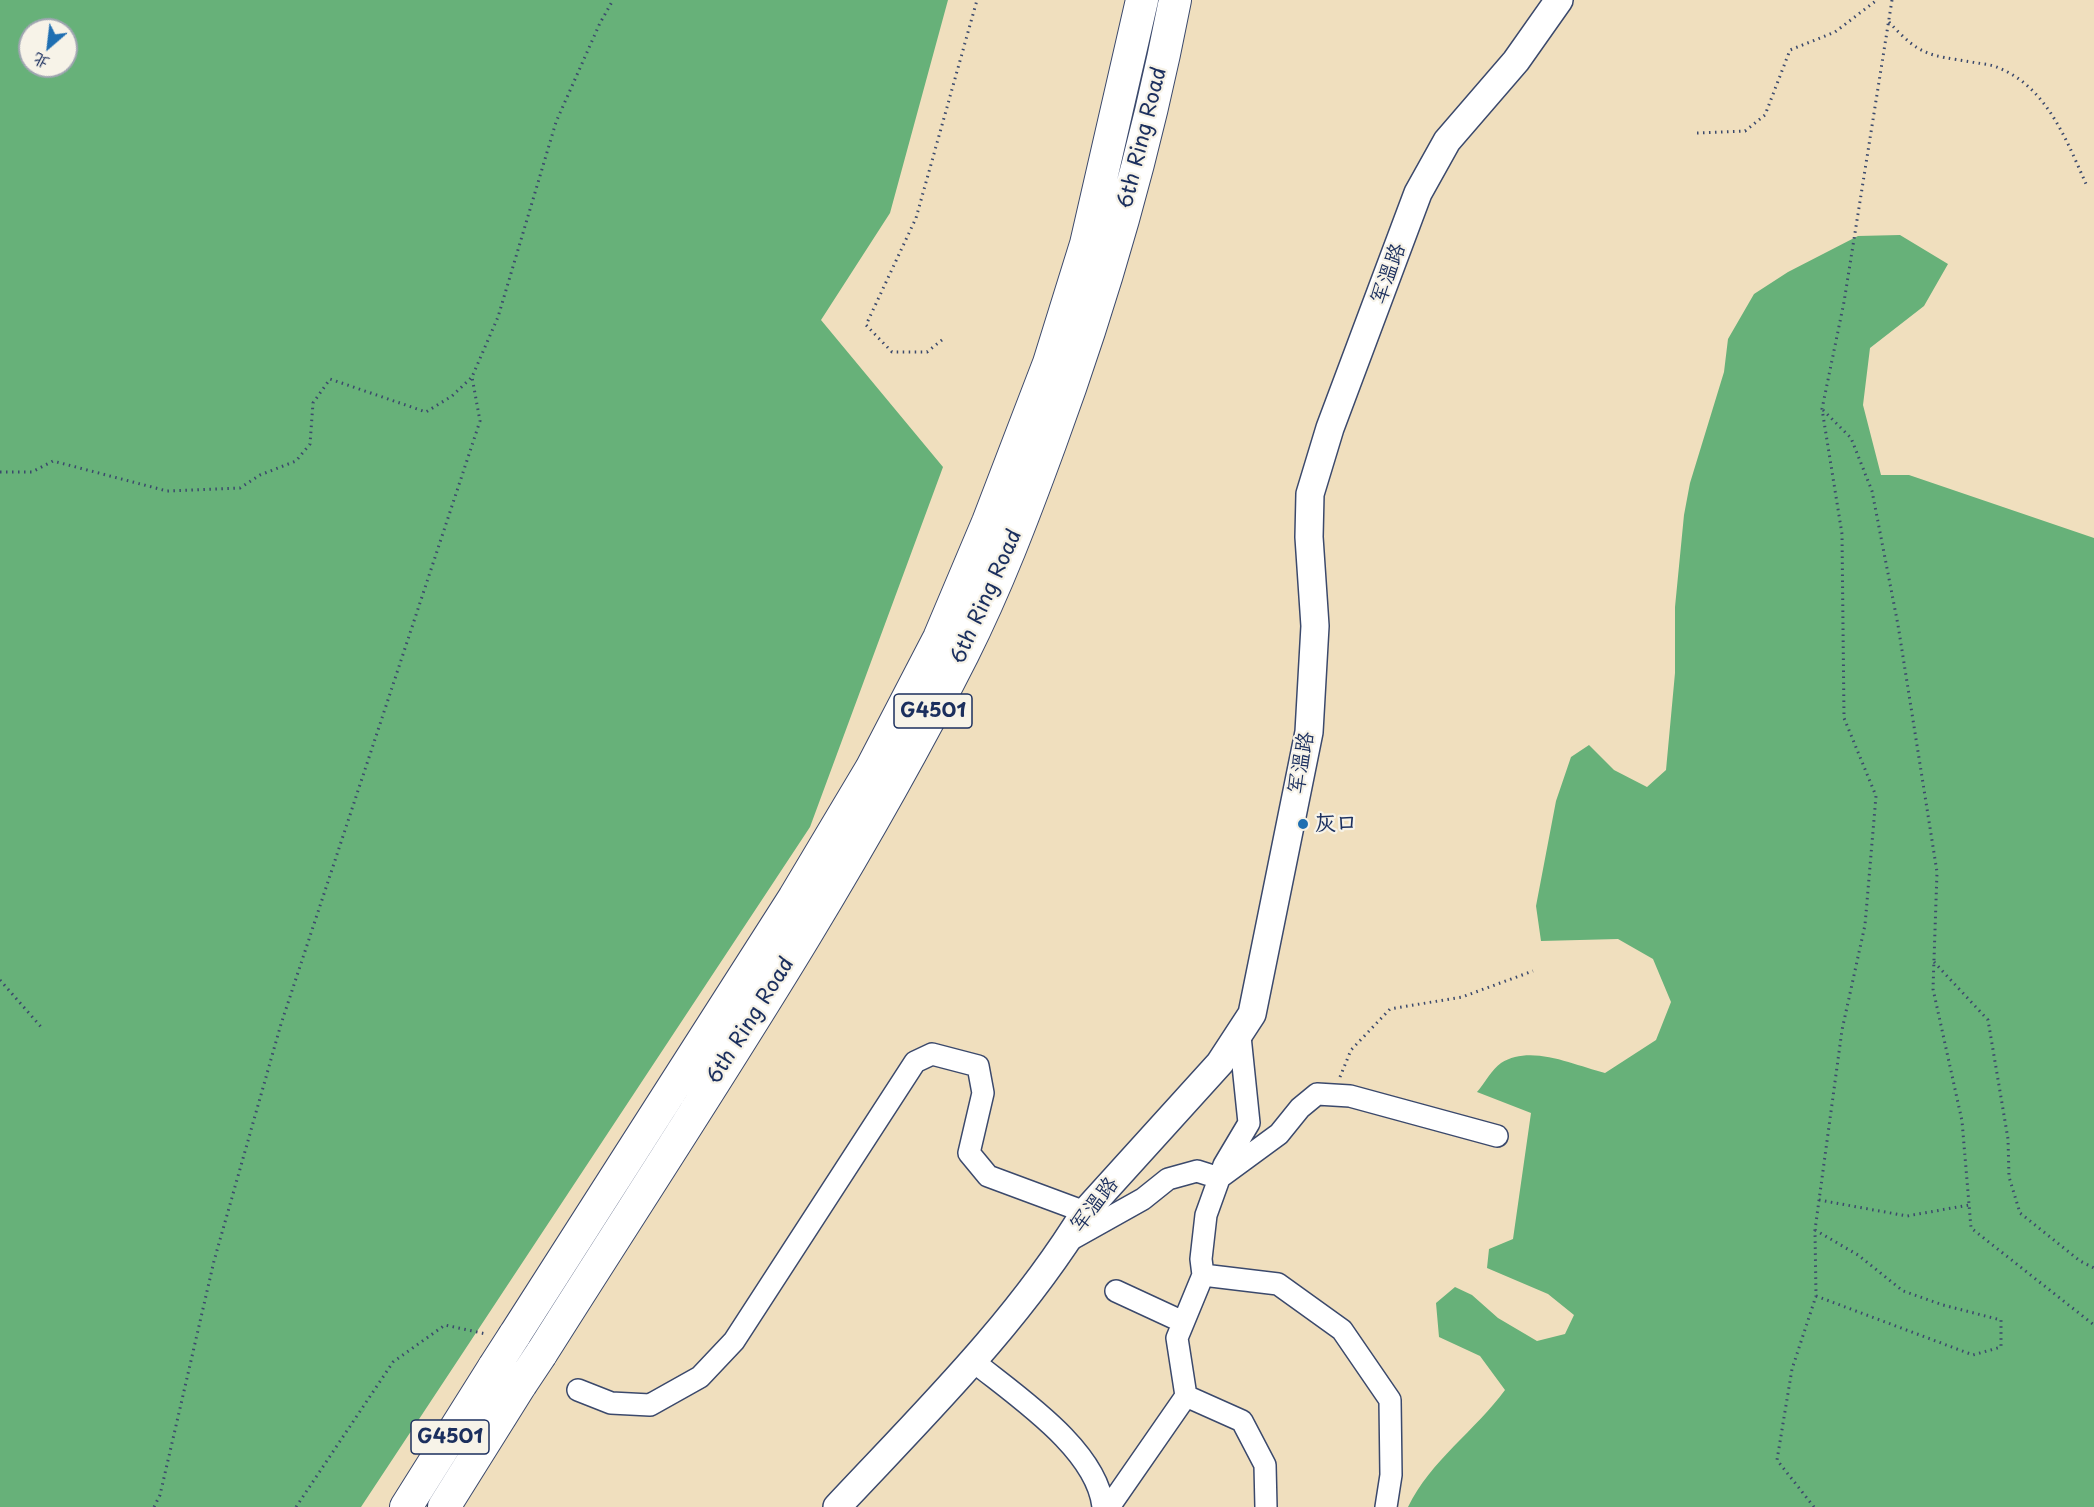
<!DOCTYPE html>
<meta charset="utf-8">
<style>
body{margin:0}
#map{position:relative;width:2094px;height:1507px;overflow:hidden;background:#f0dfbe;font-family:"Playpen Sans","LXGW WenKai TC",sans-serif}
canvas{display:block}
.north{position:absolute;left:18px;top:18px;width:60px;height:60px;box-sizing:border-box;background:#f7f3e8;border:2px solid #9fa5b1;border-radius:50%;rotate:208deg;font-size:16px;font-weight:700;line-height:24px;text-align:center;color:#1b2f5e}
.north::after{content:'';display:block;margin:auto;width:21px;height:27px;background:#1f6fb2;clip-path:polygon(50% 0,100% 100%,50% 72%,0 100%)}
</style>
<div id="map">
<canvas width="2094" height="1507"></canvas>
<div class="north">北</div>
</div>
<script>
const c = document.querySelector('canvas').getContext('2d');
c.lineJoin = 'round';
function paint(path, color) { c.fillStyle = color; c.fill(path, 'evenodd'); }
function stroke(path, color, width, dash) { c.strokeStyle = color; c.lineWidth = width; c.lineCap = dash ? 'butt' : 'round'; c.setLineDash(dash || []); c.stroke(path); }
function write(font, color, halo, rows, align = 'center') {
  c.font = font + ' "Playpen Sans","LXGW WenKai TC",sans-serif'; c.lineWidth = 4.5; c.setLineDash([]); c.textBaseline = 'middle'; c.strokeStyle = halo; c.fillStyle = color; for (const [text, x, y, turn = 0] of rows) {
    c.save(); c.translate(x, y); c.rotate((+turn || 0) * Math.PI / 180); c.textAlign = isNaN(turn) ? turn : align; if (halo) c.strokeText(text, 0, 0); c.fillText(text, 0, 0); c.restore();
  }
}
paint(new Path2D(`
 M0,0H948L890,213L821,320L943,467L810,827L361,1507H0ZM30,30H66V66H30Z
 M1900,235L1948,264L1924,306L1870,348L1863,405L1881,475H1909L2094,538V1507H1408C1431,1460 1475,1431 1505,1390L1480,1356L1439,1337L1436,1303L1455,1287L1472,1295L1498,1318L1537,1341L1565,1334L1574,1315L1548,1294L1487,1268L1489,1249L1513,1239L1531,1113L1477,1092C1484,1084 1492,1069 1501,1063C1531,1044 1573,1065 1605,1073L1656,1040L1671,1002L1653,959L1618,939L1541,941L1536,906L1556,801L1571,757L1589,745L1614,770L1647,787L1666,770L1675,673V607L1684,515L1690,483L1724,372L1728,339L1754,294L1788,272L1858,236Z`), '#67b179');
const minor = new Path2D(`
 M1068,1241L1143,1199L1168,1179L1197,1171L1219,1178L1279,1134L1300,1108L1317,1094L1350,1096L1497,1136
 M1203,1275L1278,1284L1342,1330L1390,1400L1391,1475L1386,1507
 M1116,1291L1183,1322
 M973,1361C1016,1396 1097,1449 1103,1507
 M578,1390L611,1403L650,1405L700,1377L734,1341L915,1062L932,1054L978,1066L983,1093L969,1153L988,1176L1085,1212
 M1186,1396L1242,1421L1265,1465L1266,1507
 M1109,1507L1186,1396L1177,1338L1203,1275L1201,1259L1206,1215L1224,1165L1249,1123L1240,1036`);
const major = new Path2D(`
 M837,1507C924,1414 1018,1322 1085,1212L1220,1063L1252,1014L1309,732L1315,626L1309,537L1310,494L1330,428L1418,193L1447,141L1516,61L1559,0`);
const highway = new Path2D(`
 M514,1336L794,898L871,769L939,638L988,522L1049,363L1086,244L1142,0
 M541,1354C686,1124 840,897 963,654C997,586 1024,515 1050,444C1103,300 1146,151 1175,0
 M406,1507L494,1367
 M444,1507L521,1384`);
stroke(minor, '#3b496c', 24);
stroke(major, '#3b496c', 30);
stroke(highway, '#3b496c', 34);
stroke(new Path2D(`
 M1889,22C1920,56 1928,55 1972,62C1981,64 1991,64 1999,68C2048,88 2067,142 2087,186
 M1697,133L1745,131L1765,115L1790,50L1835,32L1877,0
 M942,340L927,352H892L866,325L916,218L977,0
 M1823,410L1851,438L1872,491L1898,625L1937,872L1933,989L1962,1121L1971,1228L2094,1325
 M0,472H32L53,461L167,491L240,488L260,475L296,461L310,444L313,403L330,379L426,412L452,396L472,377
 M1934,962L1988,1020L2008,1139L2009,1177L2020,1213L2080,1261L2094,1268
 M0,980L42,1028
 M1340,1077L1351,1050L1390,1009L1462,997L1533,971
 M1819,1200L1907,1216L1969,1205
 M1815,1230L1858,1255L1903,1291L1943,1305L2001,1320V1347L1973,1355L1816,1296
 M154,1507L160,1495L214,1261L281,1024L480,421L472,377L498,317L556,122L600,23L613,0
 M296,1507L393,1362L445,1325L486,1334
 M1814,1507L1777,1460L1792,1369L1816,1296L1815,1230L1842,1030L1865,925L1876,796L1844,718L1842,534L1822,409L1844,302L1892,0`), '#3b496c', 3, [1.5, 4.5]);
stroke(minor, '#fff', 21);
stroke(major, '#fff', 27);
stroke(highway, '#fff', 32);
const highwayBridge = new Path2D(`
 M494,1367L514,1336
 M521,1384L541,1354`);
stroke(highwayBridge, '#3b496c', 34, []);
stroke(highwayBridge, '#fff', 32);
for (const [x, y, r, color] of [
 [1303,824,6,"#1f6fb2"]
]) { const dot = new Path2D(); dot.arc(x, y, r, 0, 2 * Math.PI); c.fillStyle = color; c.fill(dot); stroke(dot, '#f7f3e8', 2); }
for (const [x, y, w] of [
 [933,711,78],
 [450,1437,78]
]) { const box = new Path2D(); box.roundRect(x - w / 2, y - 17, w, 34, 4.5); c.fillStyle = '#f7f3e8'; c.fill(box); stroke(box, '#1b2f5e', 1.5); }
write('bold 20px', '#1b2f5e', null, [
 ["G4501",933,711],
 ["G4501",450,1437]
]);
write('21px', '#1b2f5e', '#f7f3e8', [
 ["6th Ring Road",1143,138,-76],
 ["军温路",1389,274,-70],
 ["6th Ring Road",987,597,-66],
 ["军温路",1302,763,-80],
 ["6th Ring Road",751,1021,-58],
 ["军温路",1095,1205,-52]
]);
write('bold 21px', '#1b2f5e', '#f7f3e8', [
 ["灰口",1315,824]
], 'left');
</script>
